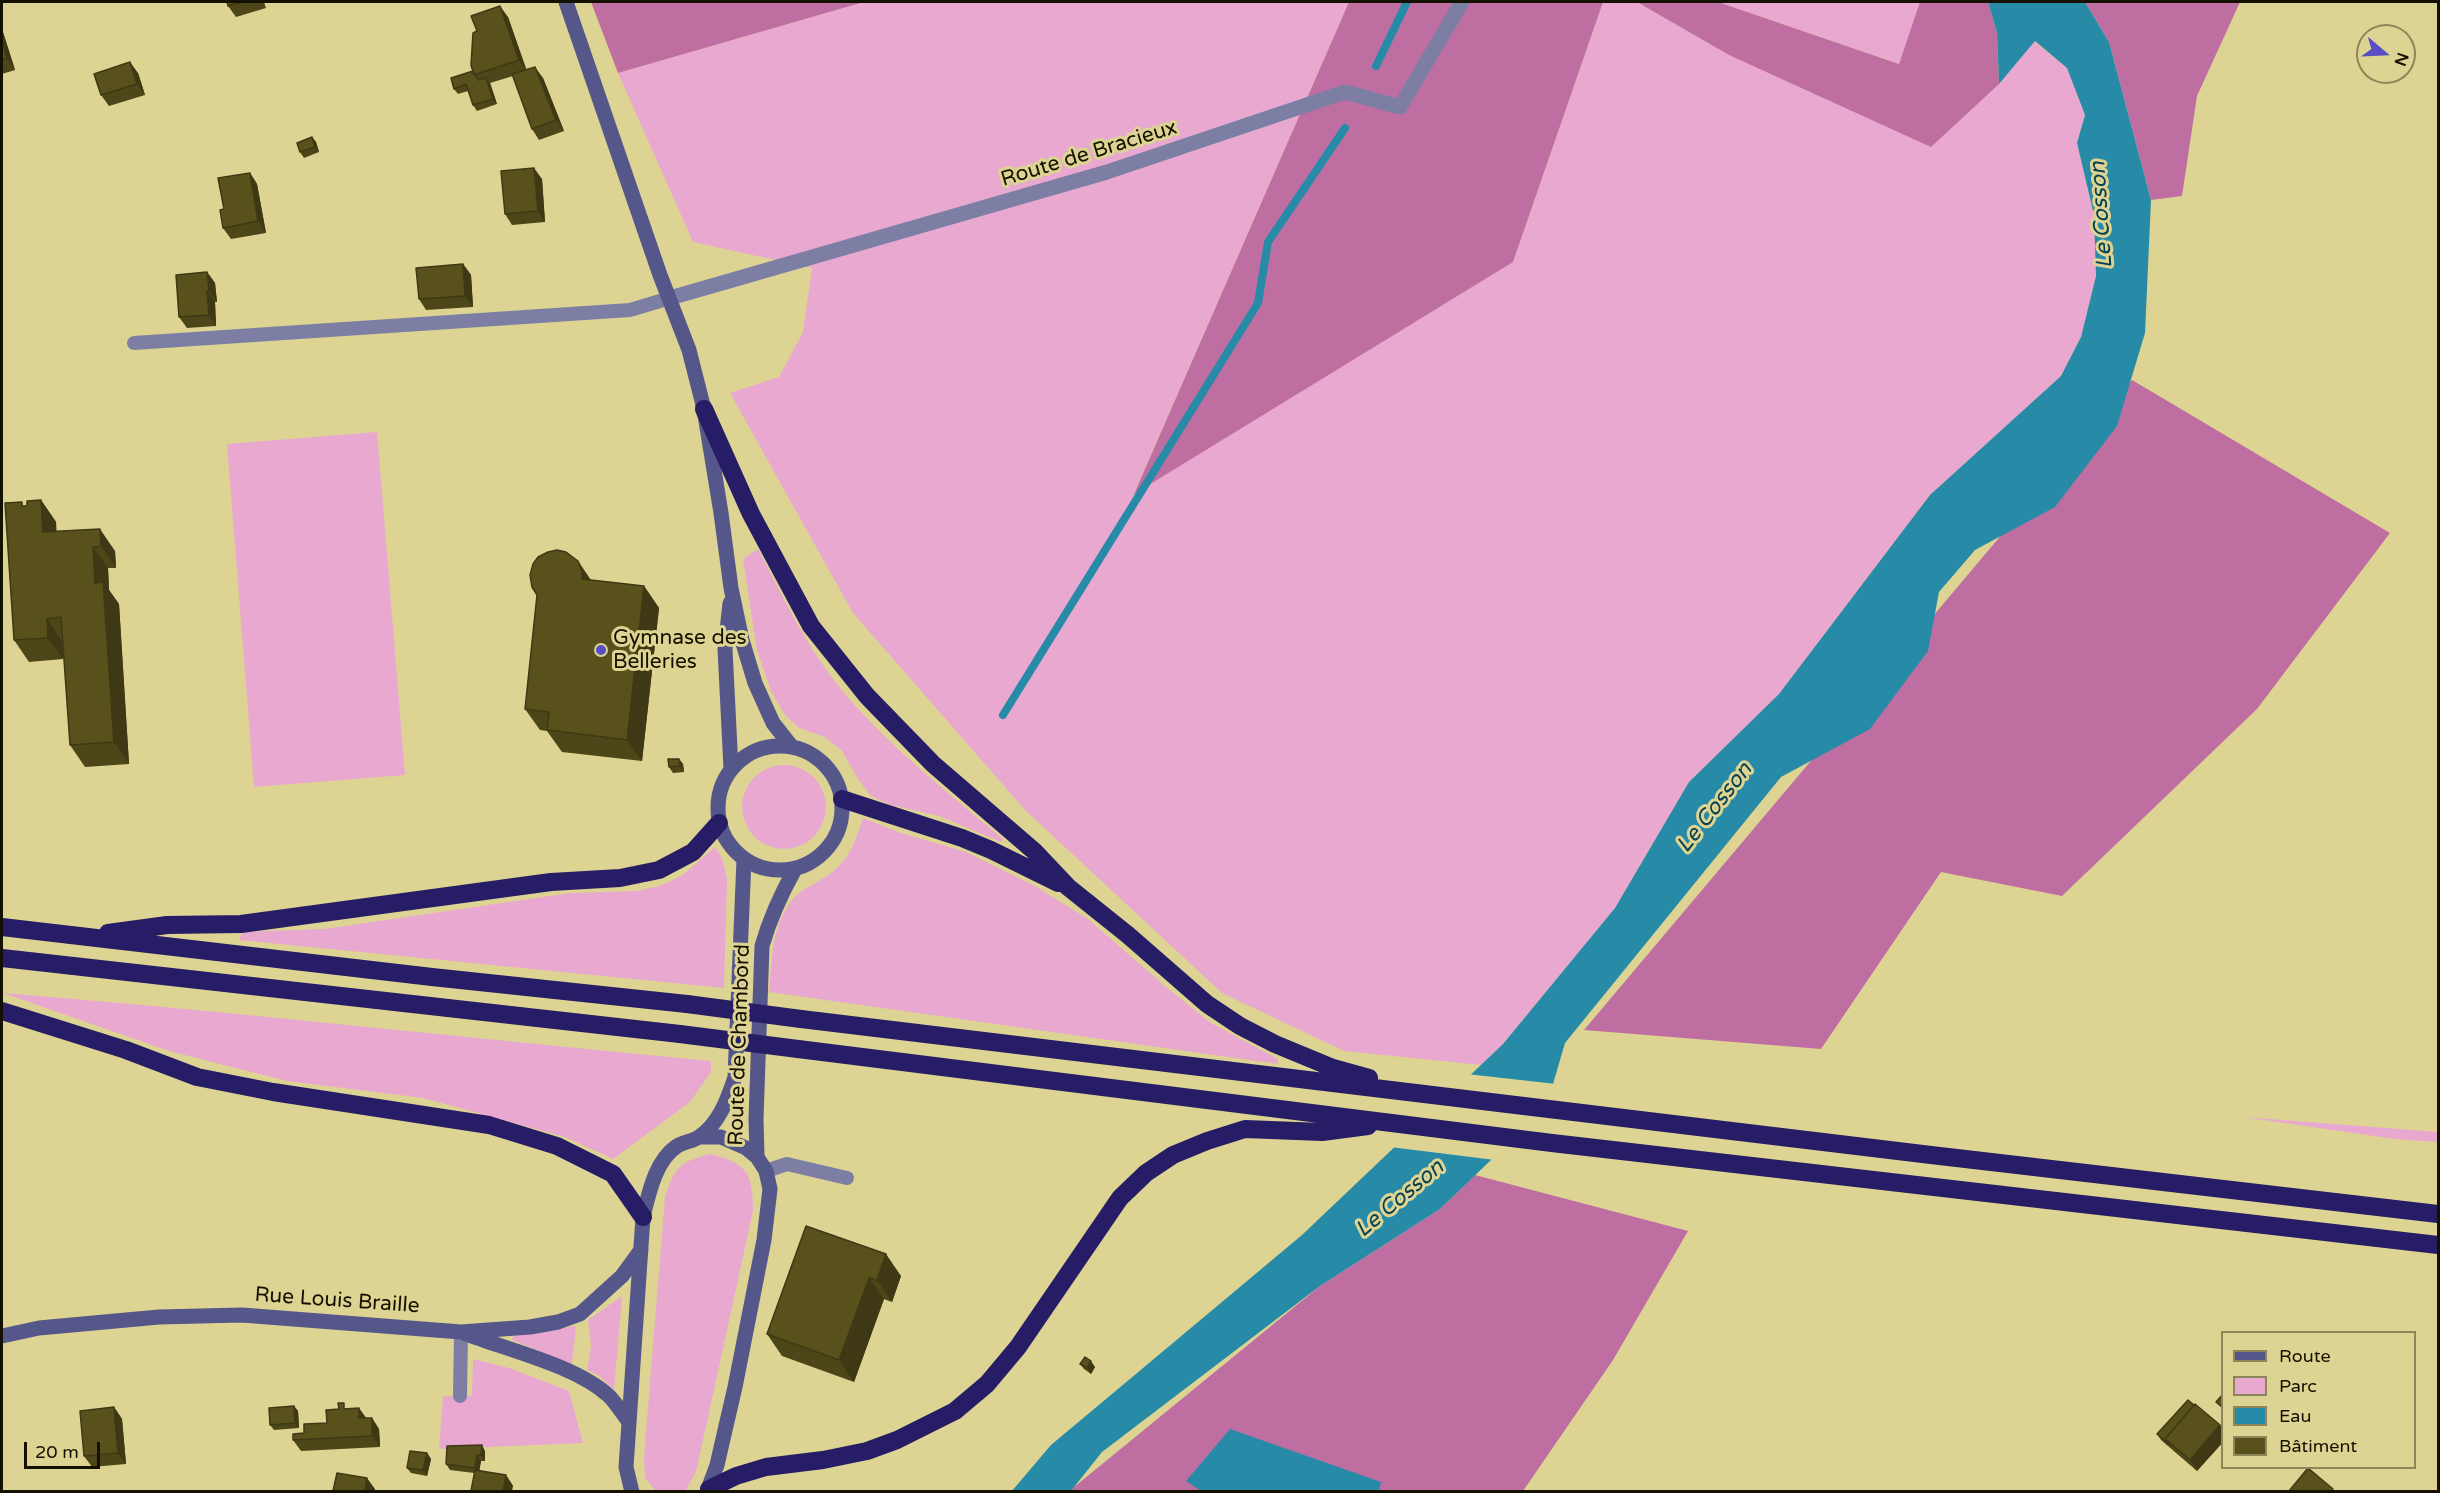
<!DOCTYPE html>
<meta charset="utf-8">
<style>
body{margin:0}
#map{position:relative;width:2440px;height:1493px;overflow:hidden;background:#ddd493;font-family:"Varela Round",sans-serif}
canvas{display:block}
.frame{position:absolute;inset:0;border:3px solid #151100;pointer-events:none}
.legend{position:absolute;left:2221px;top:1331px;width:195px;height:138px;box-sizing:border-box;background:#ddd493;border:2px solid #8d8658;margin:0;padding:8px 10px;list-style:none;font-size:18px;color:#151100}
.legend li{display:flex;align-items:center;gap:12px;height:30px}
.legend b{width:30px;border:2px solid #8d8658}
.north{position:absolute;left:2356px;top:24px;width:60px;height:60px;box-sizing:border-box;background:#ddd493;border:2px solid #8d8658;border-radius:50%;rotate:109deg;font-size:16px;font-weight:700;line-height:24px;text-align:center;color:#151100}
.north::after{content:'';display:block;margin:auto;width:21px;height:27px;background:#594ec6;clip-path:polygon(50% 0,100% 100%,50% 72%,0 100%)}
.scale{position:absolute;left:24px;top:1442px;width:76px;height:27px;box-sizing:border-box;border:3px solid #151100;border-top:0;padding-left:8px;font-size:18px;line-height:21px;white-space:nowrap;color:#151100;-webkit-text-stroke:4px #ddd493;paint-order:stroke}
</style>
<div id="map">
<canvas width="2440" height="1493"></canvas>
<div class="frame"></div>
<ul class="legend">
<li><b style="height:8px;background:#55568a"></b>Route</li>
<li><b style="height:16px;background:#e9a8d0"></b>Parc</li>
<li><b style="height:16px;background:#278ba8"></b>Eau</li>
<li><b style="height:16px;background:#58511c"></b>Bâtiment</li>
</ul>
<div class="north">N</div>
<div class="scale">20 m</div>
</div>
<script>
const c = document.querySelector('canvas').getContext('2d');
c.lineJoin = 'round';
function paint(path, color) { c.fillStyle = color; c.fill(path, 'evenodd'); }
function stroke(path, color, width, dash) { c.strokeStyle = color; c.lineWidth = width; c.lineCap = dash ? 'butt' : 'round'; c.setLineDash(dash || []); c.stroke(path); }
function write(font, color, halo, rows, align = 'center') {
  c.font = font + ' "Varela Round",sans-serif'; c.lineWidth = 6; c.setLineDash([]); c.textBaseline = 'middle'; c.strokeStyle = halo; c.fillStyle = color; for (const [text, x, y, turn = 0] of rows) {
    c.save(); c.translate(x, y); c.rotate((+turn || 0) * Math.PI / 180); c.textAlign = isNaN(turn) ? turn : align; if (halo) c.strokeText(text, 0, 0); c.fillText(text, 0, 0); c.restore();
  }
}
paint(new Path2D(`
 M864,2H1349L1134,493L1513,262L1603,2H1637L1729,55L1999,84L2034,41L2067,68L2085,115L2077,143L2094,215L2096,276L2081,337L2061,376L1930,495L1779,694L1689,782L1615,908L1503,1044L1481,1065L1344,1051L1222,993L1025,810L853,613L730,393L779,377L803,332L812,268L693,242L618,73Z
 M1718,2H1920L1900,64Z
 M377,432L405,775L254,787L227,444Z
 M758,549C782,595 804,642 836,683C883,742 945,790 1003,839L1001,842L939,816L891,805L871,796L858,779L842,751L825,737L799,728L785,715L771,691L757,651L743,559Z
 M742 807a42 42 0 1 1 84 0a42 42 0 1 1-84 0Z
 M863,818L901,833L966,852L1035,886L1088,919L1166,987L1211,1023L1278,1059V1064L769,992C772,963 771,927 790,903C798,891 807,888 819,881C848,864 853,848 863,818Z
 M715,847L722,858L727,879L724,988L239,940L242,932L324,929L570,893L636,891L660,886L683,875Z
 M3,993C239,1012 475,1039 711,1061V1072L690,1102L613,1159L565,1137L423,1098L287,1081L169,1051Z
 M2243,1117L2438,1132V1142L2395,1139Z
 M710,1154C747,1163 753,1173 753,1211L696,1472L686,1490H655L645,1478L644,1457L665,1197C675,1167 679,1162 710,1154Z
 M622,1296L614,1390L598,1375L587,1370L591,1346L588,1320Z
 M576,1326L572,1364L512,1340L513,1336Z
 M473,1359L509,1368L569,1391L583,1443L439,1449L443,1396H472Z`), '#e9a8d0');
paint(new Path2D(`
 M591,2H864L618,73Z
 M1349,2H1603L1513,262L1134,494Z
 M1637,2H1718L1899,64L1920,2H1988L1997,33L1999,84L1931,147L1729,55Z
 M2085,2H2240L2197,96L2182,196L2151,200L2109,42Z
 M2132,380L2390,533L2257,709L2062,896L1941,872L1821,1049L1584,1030Z
 M1475,1175L1688,1231L1613,1360L1523,1491L1068,1492L1320,1286L1440,1209Z`), '#bf6ea2');
paint(new Path2D(`
 M1988,2H2085L2109,42L2151,200L2145,333L2117,426L2055,507L1975,550L1939,592L1928,651L1870,729L1781,777L1565,1043L1553,1084L1491,1160L1440,1209L1320,1286L1102,1452L1071,1491L1011,1492L1051,1445L1302,1235L1503,1044L1615,908L1689,782L1779,694L1930,495L2061,376L2081,337L2096,276L2094,215L2077,143L2085,115L2067,68L2035,41L1999,84L1997,33Z
 M1230,1429L1381,1482L1379,1491H1201L1186,1481Z`), '#278ba8');
paint(new Path2D(`
 M1467,1074L1556,1084L1495,1160L1390,1147Z`), '#ddd493');
stroke(new Path2D(`
 M1376,66L1407,2
 M1003,715L1258,303L1268,242L1345,128`), '#278ba8', 8);
stroke(new Path2D(`
 M134,343L630,310L670,298
 M766,1171L787,1164L847,1178
 M460,1396L461,1332`), '#7c7fa3', 14);
stroke(new Path2D(`
 M670,298L1107,172L1345,92L1400,107L1462,2`), '#7c7fa3', 15);
stroke(new Path2D(`
 M566,2L660,275L689,350L704,409L721,513L731,588L742,640L755,683L773,723L792,747
 M730,603L725,649L731,769
 M718 808a62 62 0 1 1 124 0a62 62 0 1 1-124 0Z
 M700,1137H721L746,1148L757,1157L766,1171L770,1189L764,1240L735,1387L717,1465L707,1492
 M757,1157L756,1119L762,946C770,918 781,894 795,869
 M464,1333C507,1350 575,1365 609,1396C616,1403 622,1413 629,1422
 M2,1336L39,1328L159,1317L242,1315L461,1332L530,1327L558,1322L580,1314L622,1276L641,1250
 M632,1492L626,1467L643,1217C649,1193 655,1161 677,1146C684,1142 693,1141 699,1137C719,1124 728,1098 735,1077L744,859`), '#55568a', 15);
stroke(new Path2D(`
 M704,409L751,514L811,626L867,696L933,764L1034,851L1068,887L1128,935L1207,1004L1240,1026L1275,1044L1333,1068L1369,1078
 M842,799L962,838L991,850L1058,883
 M2,927L432,977L687,1004
 M108,933L167,925L241,924L551,882L620,878L659,870L693,852L719,823
 M2,958L680,1034
 M2,1011L126,1050L197,1077L273,1092L489,1125L557,1146L613,1174L643,1217
 M801,1019C1347,1084 1892,1152 2438,1214
 M798,1049L1552,1143L2438,1245
 M709,1489L736,1476L766,1467L823,1460L867,1451L897,1440L955,1411L987,1384L1018,1347L1120,1198L1146,1173L1173,1155L1207,1141L1245,1129L1322,1132L1368,1126`), '#271d66', 18);
stroke(new Path2D(`
 M687,1004L801,1019
 M680,1034L798,1049`), '#271d66', 18);
paint(new Path2D(`
 M227,2H264L266,8L236,17L228,6Z
 M508,17L526,70L543,78L564,131L539,140L532,129L513,76L490,83L497,104L477,111L473,105L468,91L458,94L454,89L473,71Z
 M2,29L15,70L2,74Z
 M138,73L145,95L109,106L101,95Z
 M312,137L316,142L319,152L304,158L300,152Z
 M250,173L257,184L266,233L231,239L223,228L224,209Z
 M542,179L545,222L512,225L505,214Z
 M463,264L471,275L473,307L426,310L419,299Z
 M207,272L215,283L217,302H215L216,326L187,328L179,317Z
 M41,500L56,522V531L115,551L116,568H108L109,590L119,604L129,764L85,767L70,745L63,641V659L29,662L14,640L25,506Z
 M578,561L590,580L644,586L659,608L642,761L562,752L547,731L540,730L525,709L537,595Z
 M679,759L683,764L684,772L673,773L669,767Z
 M806,1226L901,1276L892,1302L884,1299L854,1382L782,1356L767,1334Z
 M1080,1364L1095,1367L1091,1374L1084,1369Z
 M294,1406L298,1411L299,1428L274,1430L270,1425Z
 M114,1407L122,1419L126,1464L92,1467L84,1456Z
 M348,1409L366,1418H372L379,1429L380,1447L301,1451L293,1440L304,1433L327,1423Z
 M2220,1425L2223,1430V1442L2197,1471L2161,1440L2157,1434Z
 M485,1451V1461H481L479,1471L506,1475L513,1486L474,1473L450,1470L446,1464Z
 M427,1453L431,1459L427,1476L411,1473L407,1468Z`), '#4c4618');
paint(new Path2D(`
 M500,6L508,17L527,71L519,60Z
 M2,29L15,70L7,58L2,41Z
 M130,62L138,73L145,95L137,84Z
 M535,67L543,78L564,131L556,120Z
 M486,78L490,83L497,104L493,99Z
 M312,137L316,142L319,152L315,147Z
 M534,168L542,179L545,222L538,211Z
 M250,173L257,184L266,233L258,221Z
 M463,264L471,275L473,307L465,296Z
 M207,272L215,283L217,302L209,291Z
 M207,291L215,302L216,326L209,315Z
 M41,500L56,522L58,554L43,532Z
 M100,529L115,551L116,568L101,546Z
 M93,547L108,568L109,590L119,604L129,764L114,742L95,583Z
 M578,561L593,583L582,579Z
 M644,586L659,608L642,761L627,740Z
 M47,619L62,641L63,659L48,638Z
 M679,759L683,764L684,772L680,766Z
 M886,1254L901,1276L892,1302L877,1280Z
 M869,1278L884,1299L854,1382L839,1360Z
 M1091,1361L1095,1367L1091,1374L1087,1368Z
 M294,1406L298,1411L299,1428L295,1423Z
 M114,1407L122,1419L126,1464L118,1453Z
 M359,1408L367,1419L359,1418Z
 M372,1418L379,1429L380,1447L372,1436Z
 M2220,1425L2223,1430V1442L2197,1471L2190,1460Z
 M482,1445L485,1451V1461L481,1455Z
 M427,1453L431,1459L427,1476L423,1470Z
 M477,1455L481,1461L479,1473L475,1468Z
 M506,1475L513,1486L512,1491H503Z
 M367,1478L375,1489V1491H365Z`), '#3e3914');
const building = new Path2D(`
 M227,2H242L228,6Z
 M500,6L519,60L474,75L471,65L473,33L477,31L471,16Z
 M2,41L7,58L2,60Z
 M130,62L137,84L101,95L94,74Z
 M535,67L556,120L532,129L512,74Z
 M473,71L478,80L486,78L493,99L473,105L466,84L454,89L451,78Z
 M312,137L315,147L300,152L297,143Z
 M534,168L538,211L505,214L501,171Z
 M250,173L258,221L223,228L220,210L224,209L218,178Z
 M463,264L465,296L419,299L416,268Z
 M207,272L209,291H207L209,315L179,317L176,275Z
 M41,500L43,532L100,529L101,546L93,547L95,583L103,582L114,742L70,745L61,617L47,619L48,638L14,640L5,503L22,502V506H27V501Z
 M557,550L566,552L578,561L582,571V579L644,586L627,740L547,730L549,712L525,709L537,595L532,587L530,575L533,564L538,557L548,552Z
 M668,759H679L680,766L669,767Z
 M806,1226L886,1254L877,1280L869,1278L839,1360L767,1334Z
 M1085,1357L1091,1361L1087,1368L1080,1364Z
 M2223,1394V1408L2216,1402Z
 M2188,1400L2194,1405L2165,1439L2169,1444L2157,1434Z
 M338,1403H344V1409L359,1408V1418H372V1436L293,1440V1434L304,1433V1424L327,1423L326,1410L339,1409Z
 M2195,1404L2220,1425L2190,1460L2165,1439Z
 M294,1406L295,1423L270,1425L269,1408Z
 M114,1407L118,1453L84,1456L80,1411Z
 M482,1445L481,1455H477L475,1468L446,1464L447,1446Z
 M410,1451L427,1453L423,1470L407,1468Z
 M2308,1468L2333,1489L2331,1491H2289Z
 M475,1470L506,1475L503,1491H471Z
 M337,1473L367,1478L365,1491H333Z`);
paint(building, '#58511c');
stroke(building, '#3e3914', 1.5);
for (const [x, y, r, color] of [
 [601,650,6,"#594ec6"]
]) { const dot = new Path2D(); dot.arc(x, y, r, 0, 2 * Math.PI); c.fillStyle = color; c.fill(dot); stroke(dot, '#ddd493', 2); }
write('21px', '#151100', '#ddd493', [
 ["Route de Bracieux",1089,154,-17],
 ["Route de Chambord",740,1045,-88],
 ["Rue Louis Braille",337,1301,4]
]);
write('21px', '#151100', '#ddd493', [
 ["Gymnase des",613,638],
 ["Belleries",613,662]
], 'left');
write('italic 22px', '#064150', '#ddd493', [
 ["Le Cosson",2102,215,-94],
 ["Le Cosson",1715,808,-52],
 ["Le Cosson",1400,1199,-40]
]);
</script>
